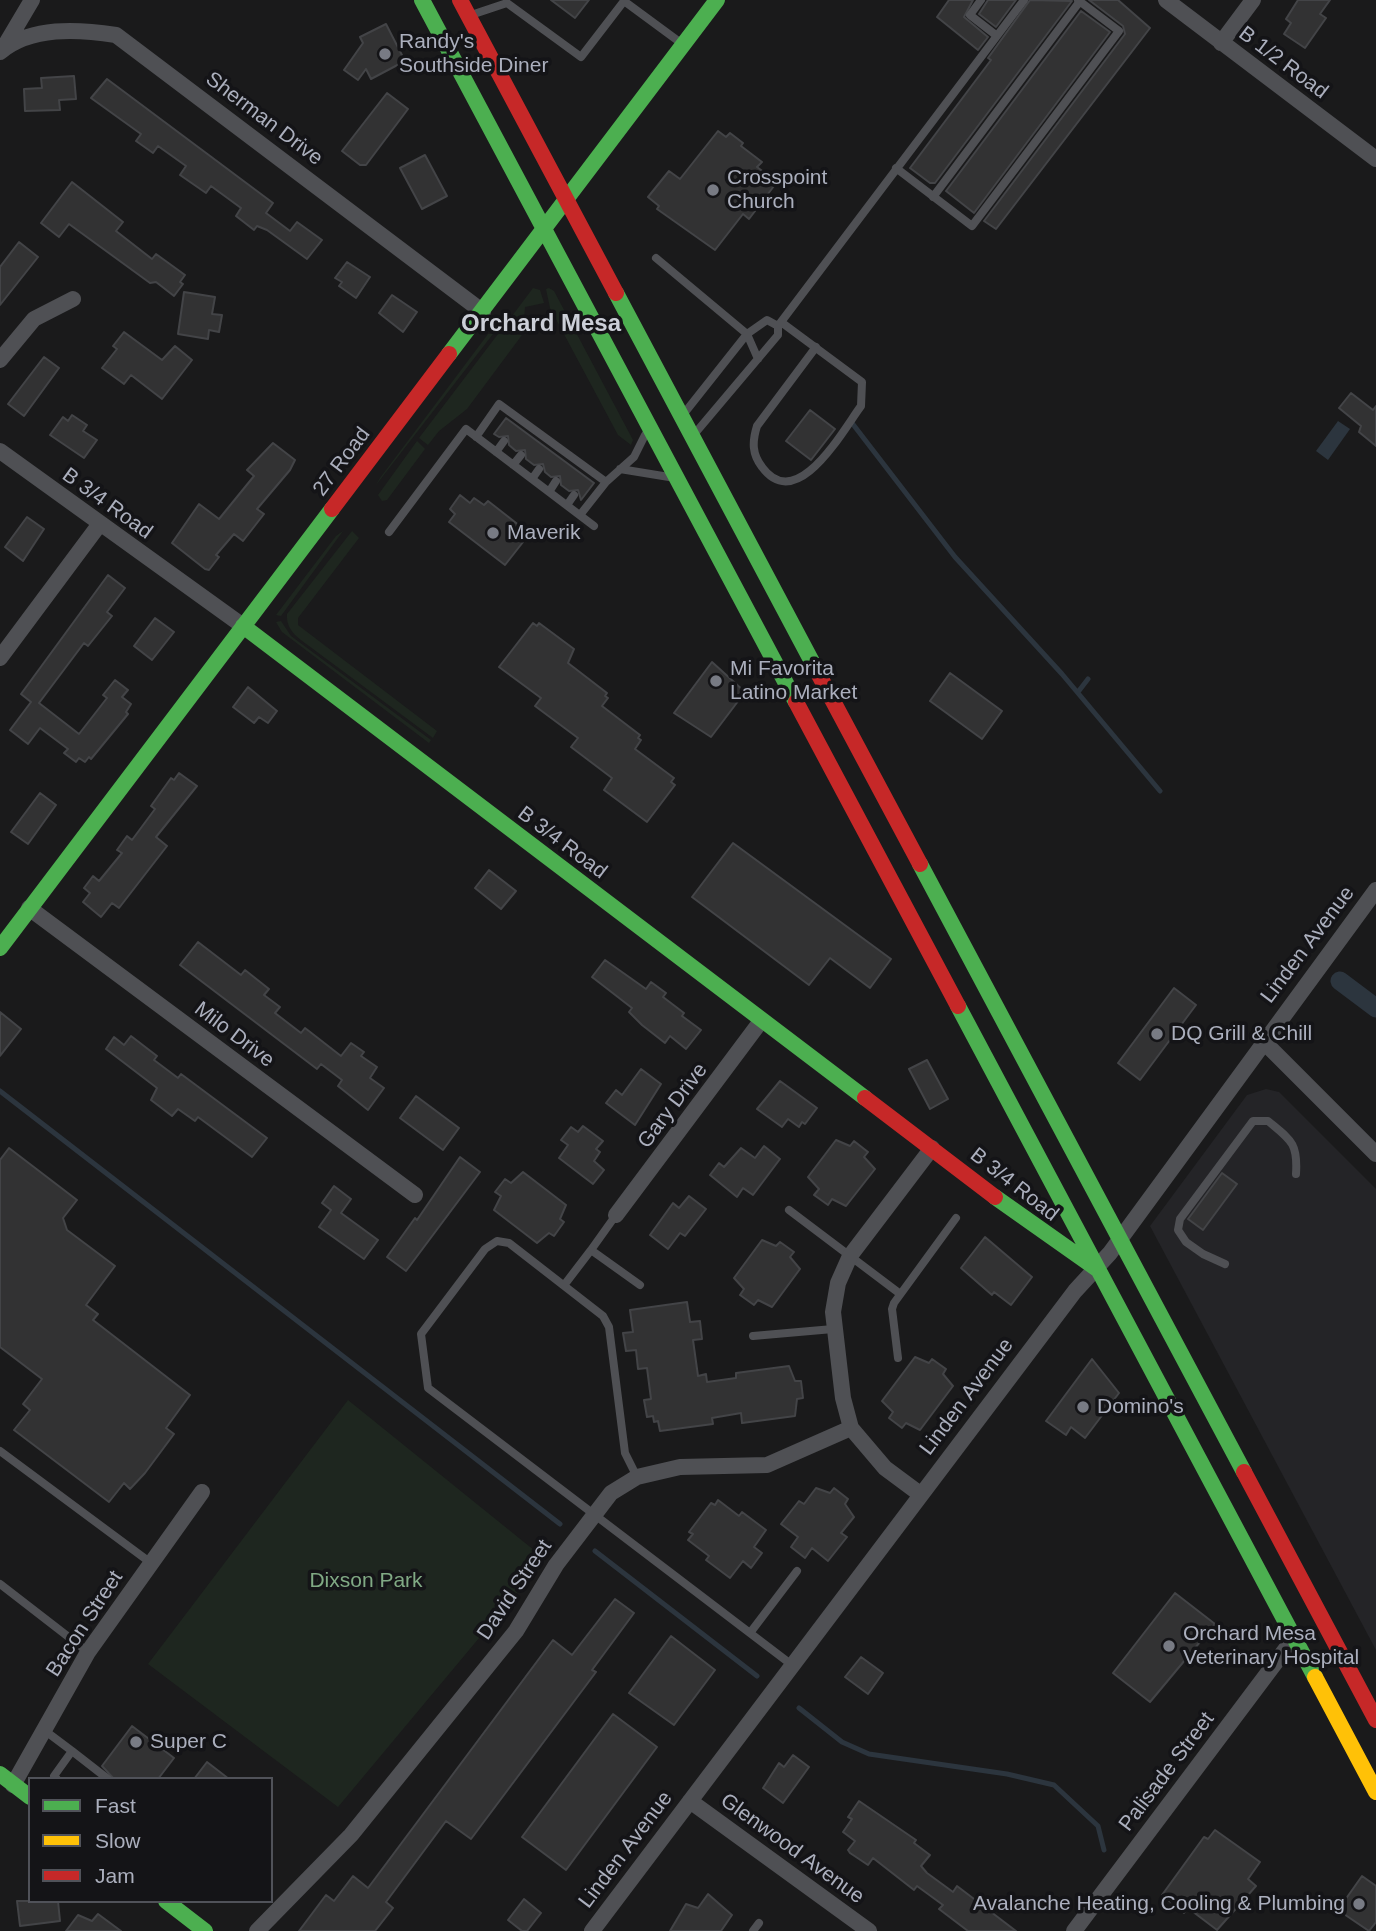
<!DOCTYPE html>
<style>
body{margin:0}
#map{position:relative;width:1376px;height:1931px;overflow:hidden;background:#1a1a1b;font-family:Helvetica,sans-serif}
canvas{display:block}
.legend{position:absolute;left:28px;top:1777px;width:245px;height:126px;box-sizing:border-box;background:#141417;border:2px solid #505259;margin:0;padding:9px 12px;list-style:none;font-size:21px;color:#abafbd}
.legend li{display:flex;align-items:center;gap:14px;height:35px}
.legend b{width:35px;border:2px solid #505259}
</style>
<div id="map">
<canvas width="1376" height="1931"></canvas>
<ul class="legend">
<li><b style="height:9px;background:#4caf50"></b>Fast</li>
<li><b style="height:9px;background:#ffc107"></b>Slow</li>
<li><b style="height:9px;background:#c62828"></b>Jam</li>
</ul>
</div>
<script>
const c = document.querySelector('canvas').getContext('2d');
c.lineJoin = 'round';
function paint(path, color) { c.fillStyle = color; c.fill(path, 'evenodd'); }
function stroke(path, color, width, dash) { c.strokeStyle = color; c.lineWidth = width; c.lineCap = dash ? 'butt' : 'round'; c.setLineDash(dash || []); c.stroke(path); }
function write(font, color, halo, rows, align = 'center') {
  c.font = font + ' Helvetica,sans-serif'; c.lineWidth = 7; c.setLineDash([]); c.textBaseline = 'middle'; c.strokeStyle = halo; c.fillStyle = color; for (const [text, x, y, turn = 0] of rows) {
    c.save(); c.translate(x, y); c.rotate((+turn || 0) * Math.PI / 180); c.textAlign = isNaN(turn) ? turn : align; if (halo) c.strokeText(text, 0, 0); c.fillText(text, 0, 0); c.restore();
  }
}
paint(new Path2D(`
 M1266,1089L1279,1092L1376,1189V1650L1150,1226L1247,1095Z`), '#242427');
paint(new Path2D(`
 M533,288L540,290L544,303L525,307L523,332H500Z
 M549,288L554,291L633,440L631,445L618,435L550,308L546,289Z
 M488,334H493L376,485L380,478Z
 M498,334L522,335L467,409L439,431L428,445L419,438Z
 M417,441L425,449L387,500L382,501L378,495Z
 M343,531L281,616L276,615L336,536Z
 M352,531L359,538L298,618V625L437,731L433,738L309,646C297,637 286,630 287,614Z
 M281,621L291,636L431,740L429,743L282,632L276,622Z
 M348,1400L545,1559L338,1807L148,1664Z`), '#1e261f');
paint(new Path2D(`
 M1338,421L1350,429L1328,460L1316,451Z`), '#2c353e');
stroke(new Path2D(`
 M852,423L955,557L1062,674L1160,791
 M1078,692L1088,679
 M0,1091L560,1524
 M595,1551L757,1676
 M799,1708L842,1742L869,1754L1007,1774L1054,1785L1098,1826L1104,1850`), '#2c353e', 5);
stroke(new Path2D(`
 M1340,981L1376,1008`), '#2c353e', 19);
const building = new Path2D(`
 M551,0H589L575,18Z
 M949,0H973L964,17L988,37L978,50L937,17Z
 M988,0H1016L996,27L979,14Z
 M1030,0L1072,1L935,183H930L910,168L991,60L988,58Z
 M1089,0H1118L1150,28L996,229L984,221L1125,34L1123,26Z
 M1298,0H1330L1320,14L1326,18L1305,48L1284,34L1291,23L1286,19Z
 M1081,11L1110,32L974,213L946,191Z
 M386,24L405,61L371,79L366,69L358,80L344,70L363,43L360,37Z
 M74,76L76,99L59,100L60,110L25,111L24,89L42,88L41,78Z
 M107,79L269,200L273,203L266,213L290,231L297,222L322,240L307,259L267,230L257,226L254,230L236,216L241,208L211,186L206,193L180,175L186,166L158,146L153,153L136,141L141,134L91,98Z
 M387,93L408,109L366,165H360L342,151Z
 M718,131L726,137L730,133L743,143L741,146L762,162L757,167L777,182L749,219L743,214L715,250L657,209L659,206L648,197L669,171L680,179Z
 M425,155L447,196L422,209L400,168Z
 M72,182L123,222L116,231L152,259L156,254L185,275L180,282L183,284L174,296L156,282L150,283L69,224L59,237L41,223Z
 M19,242L38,257L0,305V267Z
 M347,262L370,277L356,298L339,286L342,282L335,278Z
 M184,292L215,297L212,314L222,315L219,332L209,330L208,339L178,334Z
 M392,295L417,312L403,332L379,313Z
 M124,332L162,360L175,346L192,360L162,399L131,375L124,384L102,368L117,349L113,346Z
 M44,357L59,368L24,416L8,404Z
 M1351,393L1373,410L1376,406V446L1359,432L1361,426L1339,408Z
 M810,410L835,429L811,460L786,441Z
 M72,415L87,425L83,431L97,440L84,458L50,435L63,417L68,421Z
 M506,418L594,483L581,500L578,490L569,491L561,485L560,476L551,477L545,472L543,464L534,465L526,459L525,450L516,451L509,445L508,436L499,437L494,434Z
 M273,443L295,460L290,470L257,509L264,514L243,541L234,534L216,555L219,557L209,570L205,569L172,543L199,504L219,519L254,476L247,470Z
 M460,495L470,503L474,498L484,505L488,501L520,526L517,530L527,537L505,565L449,522L455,514L450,509Z
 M27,517L44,529L23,561L5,547Z
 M108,575L125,588L107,612L112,616L88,646L84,643L39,703L79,734L107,698L103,695L115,680L128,690L122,697L131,704L126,712L128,714L91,759L89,757L85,762L79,758L76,762L64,753L68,749L40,728L28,744L10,730L31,702L21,694Z
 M155,618L174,632L152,660L134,646Z
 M533,623L537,626L539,623L574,649L568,663L607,693L605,696L608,698L602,706L640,735L638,738L641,740L635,749L674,778L671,782L675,785L647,822L604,790L612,778L571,747L578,738L535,706L541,698L499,667Z
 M712,662L745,692L711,737L674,713Z
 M950,673L1002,711L982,739L930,701Z
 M248,687L277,711L268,723L259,717L254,723L233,707Z
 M179,773L197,786L156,837L167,846L119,908L112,903L101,917L83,902L90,893L84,888L93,876L99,881L122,853L117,850L127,836L132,840L155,809L151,806L171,778L174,780Z
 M40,793L56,805L28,844L11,832Z
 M733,843L891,959L870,988L830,958L809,985L692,897Z
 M489,870L516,891L501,909L475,888Z
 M198,942L241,975L245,970L269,989L264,995L280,1007L275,1013L301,1033L305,1028L341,1056L351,1043L364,1052L361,1056L377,1067L370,1078L384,1088L368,1110L338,1086L342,1080L321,1064L317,1069L180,965Z
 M605,960L646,989L651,982L666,993L663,997L684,1013L682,1016L701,1030L686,1049L670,1036L665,1043L642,1025L629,1012L632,1008L592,977Z
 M1174,988L1196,1005L1140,1080L1118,1063Z
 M0,1012L21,1029L0,1056Z
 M131,1036L157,1056L154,1060L178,1078L181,1074L267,1138L252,1157L198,1117L195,1121L178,1109L172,1116L151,1100L157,1088L106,1049L114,1037L124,1045Z
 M927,1060L948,1099L930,1109L909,1069Z
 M641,1069L661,1084L635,1125L606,1103L616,1090L622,1095Z
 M780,1081L817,1108L805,1124L802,1122L799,1127L788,1119L782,1127L757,1109Z
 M416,1096L459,1128L443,1150L400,1118Z
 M583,1126L603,1141L596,1149L600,1152L594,1161L604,1170L593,1184L559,1158L568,1145L561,1140L571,1127L578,1132Z
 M836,1140L850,1146L854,1141L868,1152L864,1157L875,1169L846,1206L832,1199L828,1205L814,1195L819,1189L808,1177Z
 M764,1146L780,1159L753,1195L743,1188L737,1197L710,1175L719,1163L724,1167L741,1148L755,1158Z
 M9,1148L77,1200L63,1218L67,1230L115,1266L86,1305L98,1314L93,1320L190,1395L166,1428L174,1434L145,1473L130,1489L124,1483L109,1502L14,1430L30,1410L23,1404L42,1379L0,1347V1160Z
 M460,1157L480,1172L406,1271L387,1257L415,1218L417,1220Z
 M523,1172L566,1205L560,1219L564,1222L554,1236L549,1233L537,1243L494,1210L501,1196L495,1192L505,1179L511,1183Z
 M1222,1173L1237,1184L1203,1230L1188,1219Z
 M334,1186L351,1199L341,1213L378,1240L364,1259L319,1227L331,1210L322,1203Z
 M689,1196L706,1209L685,1236L680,1233L668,1249L650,1235L673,1203L679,1208Z
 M985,1237L1032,1277L1011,1305L994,1292L992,1295L961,1268Z
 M762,1240L776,1246L780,1242L794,1252L790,1257L800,1269L772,1307L758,1300L754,1305L740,1295L744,1289L734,1278Z
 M687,1302L690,1322L700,1321L702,1339L693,1340L698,1376L706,1374L707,1382L736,1378V1373L789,1366L795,1381H801L803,1398L797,1399L795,1416L742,1423L741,1413L712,1418L713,1424L660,1431L658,1421L654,1422L653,1416L647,1417L644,1400L651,1399L647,1368L638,1369L636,1350L626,1351L623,1333L633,1332L630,1310Z
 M915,1357L929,1363L932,1359L946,1369L943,1374L953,1386L920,1430L906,1423L902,1428L889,1418L893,1412L882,1401Z
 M1092,1359L1119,1393L1085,1438L1071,1427L1066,1435L1046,1421Z
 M816,1488L830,1493L834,1488L848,1499L845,1504L854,1517L841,1533L847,1537L828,1561L812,1548L805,1558L791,1547L798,1537L781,1524L799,1501L804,1504Z
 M718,1500L739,1516L742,1512L766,1530L754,1547L762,1553L751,1568L743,1561L730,1578L706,1560L709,1556L688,1540L693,1534L689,1532L711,1503L715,1505Z
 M1175,1593L1215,1624L1150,1702L1113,1673Z
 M615,1599L634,1613L592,1670L596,1672L471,1839L446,1821L386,1902L393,1908L375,1931H299L326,1895L334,1901L353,1876L368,1888L553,1640L572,1655Z
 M671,1636L715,1670L674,1725L629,1693Z
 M861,1657L883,1673L868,1694L845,1677Z
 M613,1714L657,1747L566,1870L522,1837Z
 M132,1726L174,1758L158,1779H114L102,1766Z
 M793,1755L809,1767L783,1803L763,1788L779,1763L784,1767Z
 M207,1762L229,1779H194Z
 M859,1801L916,1840L914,1843L930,1855L921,1866L927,1873L953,1892L957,1886L1016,1931H968L939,1909L943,1905L917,1886L914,1890L873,1858L868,1865L850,1853L848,1850L855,1841L843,1832L852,1819L848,1817Z
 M1215,1830L1260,1862L1248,1879L1256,1886L1217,1930L1188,1908L1184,1913L1162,1895L1204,1837L1208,1839Z
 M1362,1876L1376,1886V1922L1369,1931L1338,1910Z
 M708,1894L732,1915L721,1931H670L686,1904L698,1908Z
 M524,1899L541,1913L527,1931H522L508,1920Z
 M17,1901H58L60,1921L20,1926Z
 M98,1914L121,1931H66L78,1915L92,1921Z`);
paint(building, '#323233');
stroke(building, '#434447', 2);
stroke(new Path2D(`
 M981,0L970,15L997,36
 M474,14L507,3L581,57L624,1L681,43
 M896,168L972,226L1119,31L1078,0
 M933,197L1080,1
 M656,258L747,334L758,359
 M781,322L862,382L861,406C843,430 797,515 762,467C752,454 752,442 757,426L816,347
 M778,326L1024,0
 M686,411L747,334L767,320L778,326V335L697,431
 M476,437L499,404L606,482
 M496,452L504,441
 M513,465L521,455
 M620,469L669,477
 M532,479L539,469
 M549,492L556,481
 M567,505L574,495
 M580,515L606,482L634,457L645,435
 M389,532L466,429L594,526
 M789,1210L899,1293
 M591,1250L616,1215
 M1225,1264L1203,1254L1186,1242L1178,1230L1180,1219L1253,1121H1268C1291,1140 1298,1143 1296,1174
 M565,1284L591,1250L640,1285
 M753,1336L833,1329
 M898,1358L892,1309L894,1303L956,1218
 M0,1451L151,1563
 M637,1477L625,1453L609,1327L603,1316L509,1243L497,1241L485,1249L421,1334L428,1388L792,1665
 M0,1584L88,1652
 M750,1633L797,1571
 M44,1730L72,1751
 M57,1779L54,1776L72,1751L108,1779
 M753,1931L759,1923`), '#4f5054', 8);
stroke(new Path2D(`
 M1166,0L1376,159
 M1221,43L1253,0
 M3,49L32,0
 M0,52C31,26 78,29 116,35L483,312
 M0,360L34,319L73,299
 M0,451L243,626
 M0,658L99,525
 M29,908L415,1195
 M1263,1041L1376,1154
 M616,1215L761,1021
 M920,1494L885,1468L851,1428L843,1398L833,1312L838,1283L850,1256L932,1148
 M13,1785L88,1652L202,1492
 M690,1801L869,1931
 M257,1931L351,1835L516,1631L556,1565L611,1493L637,1477L680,1467L767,1465L851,1428
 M592,1931L1075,1291L1110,1253L1376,890
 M1074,1931L1294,1638`), '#4f5054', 16);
stroke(new Path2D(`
 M422,0L796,702
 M616,293L818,673
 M449,354L717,0
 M243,626L865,1098
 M920,864L1244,1472
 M0,948L332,509
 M958,1006L1315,1677
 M995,1197L1097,1269
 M0,1774L30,1797
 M166,1901L205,1931`), '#4caf50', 16);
stroke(new Path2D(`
 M1315,1677L1376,1792`), '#ffc107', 16);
stroke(new Path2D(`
 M460,0L616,293
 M332,509L449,354
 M818,673L920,864
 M796,702L958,1006
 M865,1098L995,1197
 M1244,1472L1376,1720`), '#c62828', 16);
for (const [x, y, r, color] of [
 [385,54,7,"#787b84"],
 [713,190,7,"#787b84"],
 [493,533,7,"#787b84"],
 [716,681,7,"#787b84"],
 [1157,1034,7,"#787b84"],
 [1083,1407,7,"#787b84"],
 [1169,1646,7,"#787b84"],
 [136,1742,7,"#787b84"],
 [1359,1904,7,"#787b84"]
]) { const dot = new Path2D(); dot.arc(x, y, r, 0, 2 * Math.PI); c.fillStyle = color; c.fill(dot); stroke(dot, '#141417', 2.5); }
write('21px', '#abafbd', '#141417', [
 ["Randy's",399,42],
 ["Southside Diner",399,66],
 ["Crosspoint",727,178],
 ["Church",727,202],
 ["Maverik",507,533],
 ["Mi Favorita",730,669],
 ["Latino Market",730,693],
 ["DQ Grill & Chill",1171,1034],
 ["Domino's",1097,1407],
 ["Orchard Mesa",1183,1634],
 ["Veterinary Hospital",1183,1658],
 ["Super C",150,1742],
 ["Avalanche Heating, Cooling & Plumbing",1345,1904,"right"]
], 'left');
write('21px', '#abafbd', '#141417', [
 ["B 1/2 Road",1283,63,37],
 ["Sherman Drive",264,119,37],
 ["27 Road",342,462,-53],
 ["B 3/4 Road",107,504,36],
 ["B 3/4 Road",562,843,37],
 ["Linden Avenue",1308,945,-53],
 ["Milo Drive",234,1035,37],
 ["Gary Drive",673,1106,-53],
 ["B 3/4 Road",1014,1185,38],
 ["Linden Avenue",967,1397,-53],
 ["David Street",515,1590,-56],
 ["Bacon Street",85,1624,-57],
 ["Palisade Street",1167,1772,-53],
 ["Glenwood Avenue",792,1849,36],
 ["Linden Avenue",626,1850,-53]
]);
write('21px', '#80a984', '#141417', [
 ["Dixson Park",366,1581]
]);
write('bold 24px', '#cccfd8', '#141417', [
 ["Orchard Mesa",541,324]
]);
</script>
